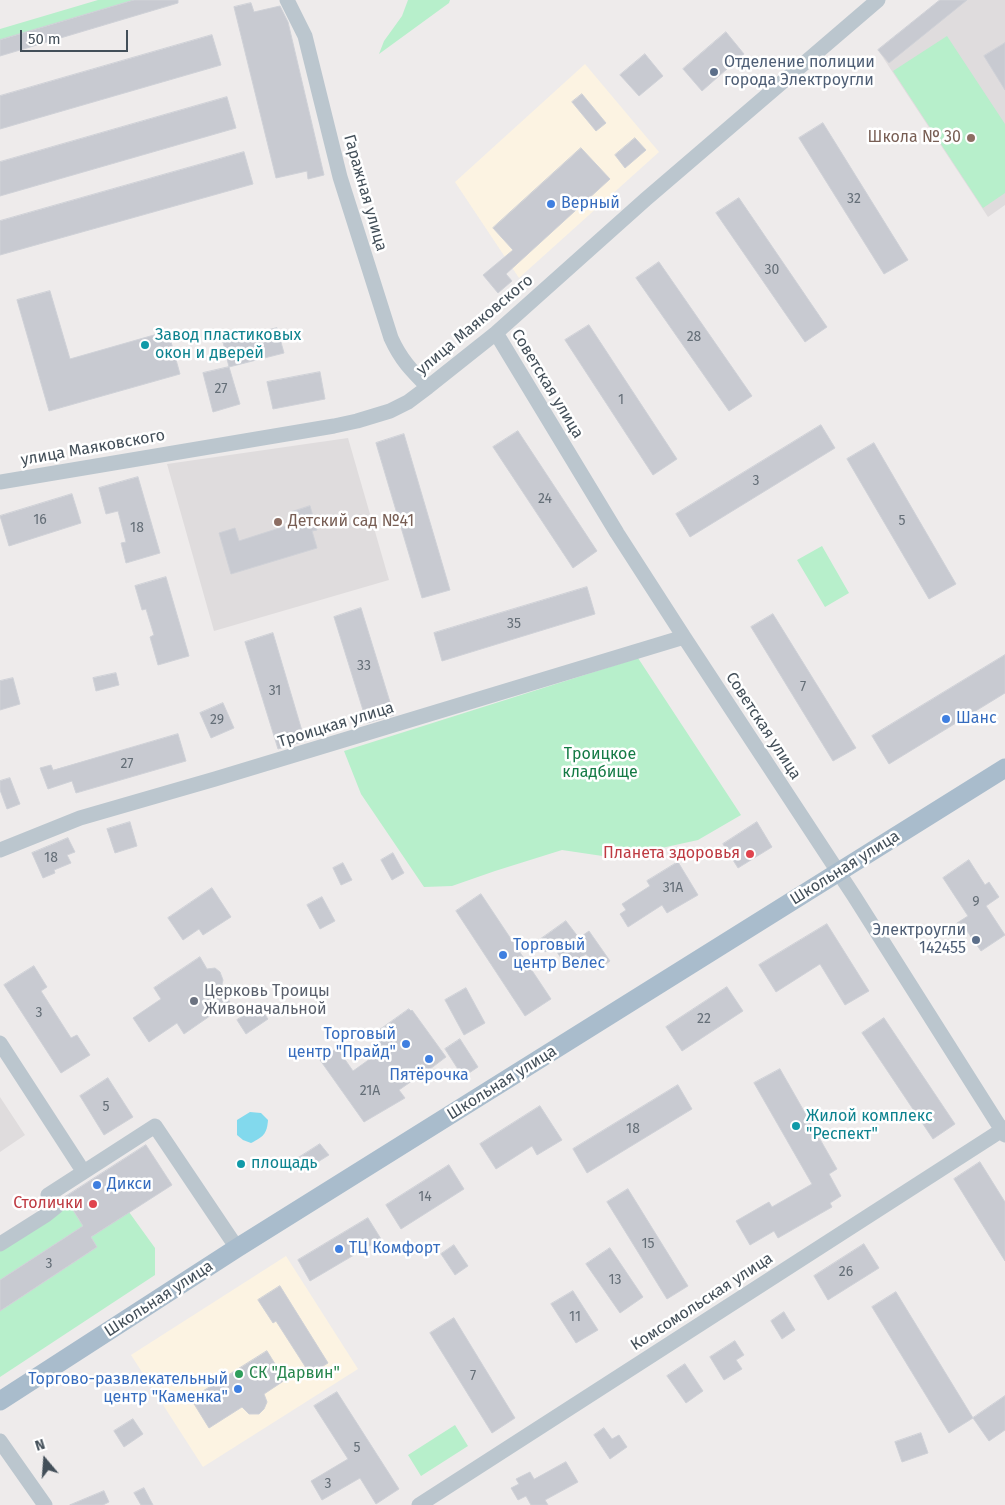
<!DOCTYPE html>
<meta charset="utf-8">
<style>
body{margin:0}
#map{position:relative;width:1005px;height:1505px;overflow:hidden;background:#eeebeb;font-family:"Fira Sans",sans-serif}
canvas{display:block}
.north{position:absolute;left:20px;top:1435px;width:50px;height:50px;-webkit-text-stroke:4px #fff;paint-order:stroke;rotate:342deg;font-size:14px;font-weight:700;line-height:20px;text-align:center;color:#434f59}
.north::after{content:'';display:block;margin:auto;width:18px;height:22px;background:#434f59;clip-path:polygon(50% 0,100% 100%,50% 72%,0 100%)}
.scale{position:absolute;left:20px;top:30px;width:108px;height:22px;box-sizing:border-box;border:2px solid #434f59;border-top:0;padding-left:6px;font-size:15px;line-height:18px;white-space:nowrap;color:#434f59;-webkit-text-stroke:4px #fff;paint-order:stroke}
</style>
<div id="map">
<canvas width="1005" height="1505"></canvas>
<div class="north">N</div>
<div class="scale">50 m</div>
</div>
<script>
const c = document.querySelector('canvas').getContext('2d');
c.lineJoin = 'round';
function paint(path, color) { c.fillStyle = color; c.fill(path, 'evenodd'); }
function stroke(path, color, width, dash) { c.strokeStyle = color; c.lineWidth = width; c.lineCap = dash ? 'butt' : 'round'; c.setLineDash(dash || []); c.stroke(path); }
function write(font, color, halo, rows, align = 'center') {
  c.font = font + ' "Fira Sans",sans-serif'; c.lineWidth = 5; c.setLineDash([]); c.textBaseline = 'middle'; c.strokeStyle = halo; c.fillStyle = color; for (const [text, x, y, turn = 0] of rows) {
    c.save(); c.translate(x, y); c.rotate((+turn || 0) * Math.PI / 180); c.textAlign = isNaN(turn) ? turn : align; if (halo) c.strokeText(text, 0, 0); c.fillText(text, 0, 0); c.restore();
  }
}
paint(new Path2D(`
 M585,64L659,152L519,278L455,182Z
 M286,1256L358,1369L203,1467L131,1355Z`), '#fcf3e2');
paint(new Path2D(`
 M940,0H1005V205L988,217L878,50Z
 M348,438L389,580L214,631L167,464Z
 M0,1097L25,1135L0,1152Z`), '#dfdcdd');
paint(new Path2D(`
 M98,0H134L0,40V29Z
 M408,0H450L449,3L379,54L384,41L402,16Z
 M947,36L1005,124V193L983,208L893,71Z
 M822,546L849,593L825,607L797,560Z
 M638,658L741,815L698,840L616,858L562,850L495,871L452,886L424,887L361,794L344,751Z
 M65,1197L83,1226L0,1280V1244L56,1207Z
 M129,1212L155,1248V1275L0,1377V1311L97,1247L91,1237Z
 M455,1425L468,1446L421,1476L408,1455Z`), '#b7efcb');
paint(new Path2D(`
 M250,1112L261,1113L268,1120C267,1134 263,1137 251,1143L243,1140L237,1135V1120Z`), '#82d9ed');
const building = new Path2D(`
 M134,0H178V3L0,56V40Z
 M940,0H967L889,63L878,50Z
 M251,3L254,12L280,6L288,22L324,175L308,179L307,171L276,178L234,7Z
 M726,32L744,54L702,91L683,69Z
 M212,35L221,65L0,129V96Z
 M1005,43V90L984,56Z
 M645,54L663,76L639,96L620,75Z
 M582,94L606,123L596,131L572,102Z
 M227,97L236,128L0,196V162Z
 M823,123L908,260L884,274L799,138Z
 M635,138L646,150L625,168L615,155Z
 M581,148L610,179L506,274L512,281L498,293L483,275L513,250L493,228Z
 M244,152L253,184L0,255V221Z
 M739,198L827,327L805,342L716,213Z
 M659,262L752,396L729,411L636,278Z
 M50,291L70,359L168,331L180,374L49,411L17,300Z
 M589,325L677,459L653,475L565,340Z
 M277,328L284,353L229,367L223,342Z
 M229,367L240,404L213,412L203,373Z
 M320,372L325,399L273,409L267,382Z
 M821,425L835,448L690,537L676,514Z
 M518,431L597,551L573,568L493,447Z
 M404,434L450,590L422,598L376,443Z
 M874,443L956,584L929,599L847,459Z
 M138,477L160,553L126,563L121,543L126,542L118,511L106,514L99,488Z
 M72,494L81,523L9,546L0,516Z
 M310,506L317,530L312,531L317,548L231,574L219,533L235,528L239,541L295,523L292,512Z
 M166,577L189,656L158,665L150,637L154,635L146,609L142,610L135,586Z
 M587,587L595,614L442,661L434,633Z
 M361,608L394,715L367,723L334,617Z
 M773,614L856,748L833,761L751,627Z
 M273,633L305,741L278,749L245,642Z
 M1005,655V693L889,764L872,736Z
 M116,673L119,685L96,691L93,678Z
 M13,678L20,704L0,710V681Z
 M223,703L234,728L211,738L200,713Z
 M178,734L186,761L76,793L72,781L48,789L40,768L51,765L53,770Z
 M10,778L20,804L7,809L0,790V781Z
 M130,822L137,846L115,853L107,829Z
 M757,822L772,847L738,868L723,844Z
 M68,838L75,852L67,855L71,863L54,870L55,873L43,878L32,853Z
 M393,853L404,873L392,880L381,860Z
 M969,860L985,885L989,882L999,897L986,906L1005,935L981,951L967,931L963,934L957,923L968,916L943,878Z
 M678,862L698,895L667,913L662,905L628,927L620,914L626,910L622,904L650,886L647,881Z
 M343,863L352,880L341,885L333,868Z
 M212,888L231,917L203,935L199,929L183,940L168,918Z
 M481,894L551,999L525,1016L456,911Z
 M322,897L335,921L320,929L307,905Z
 M566,921L579,938L589,931L610,961L598,970L586,954L567,967L553,946L545,952L538,941Z
 M827,924L869,991L845,1005L820,964L776,992L759,965Z
 M200,957L207,969L215,968L220,972L223,980L221,989L230,1002L184,1034L177,1023L149,1042L133,1018L161,999L154,988Z
 M34,966L47,987L41,991L71,1038L77,1035L90,1055L61,1073L4,985Z
 M727,987L743,1011L682,1051L666,1027Z
 M466,988L485,1023L464,1035L445,1000Z
 M259,1006L268,1019L246,1034L237,1020Z
 M409,1009L411,1011L412,1010L446,1057L430,1069L432,1072L421,1079L419,1076L399,1090L405,1098L364,1122L320,1060L337,1048L353,1071L381,1051L379,1049L382,1046L374,1034Z
 M884,1018L955,1124L933,1139L862,1033Z
 M460,1039L478,1067L463,1077L445,1049Z
 M780,1069L837,1169L829,1174L841,1196L830,1203L832,1207L778,1238L774,1231L750,1245L736,1221L769,1202L772,1207L812,1184L754,1083Z
 M108,1078L133,1117L104,1135L80,1096Z
 M678,1085L692,1109L587,1173L573,1149Z
 M540,1106L562,1140L537,1155L532,1146L496,1169L480,1144Z
 M320,1144L329,1155L300,1173L292,1162Z
 M146,1145L172,1185L91,1237L97,1247L0,1311V1280L83,1226L65,1197Z
 M980,1162L1005,1202V1261L954,1179Z
 M449,1165L464,1189L401,1229L386,1205Z
 M628,1189L688,1286L667,1299L607,1202Z
 M368,1218L381,1239L310,1281L298,1260Z
 M864,1244L879,1268L828,1300L814,1276Z
 M454,1245L468,1266L455,1275L441,1254Z
 M610,1248L643,1297L620,1313L586,1264Z
 M280,1286L328,1363L310,1374L276,1321L273,1323L258,1300Z
 M573,1291L598,1330L576,1343L551,1304Z
 M896,1292L973,1418L949,1433L872,1307Z
 M784,1312L795,1330L782,1339L771,1321Z
 M454,1318L515,1418L492,1433L430,1333Z
 M735,1341L744,1355L736,1360L742,1369L724,1380L710,1357Z
 M267,1351L285,1380L264,1394L267,1402L264,1409L259,1414H249L242,1407L209,1428L191,1399Z
 M685,1364L703,1391L686,1403L667,1376Z
 M337,1392L399,1489L376,1504L360,1478L322,1500L311,1481L348,1459L314,1406Z
 M1005,1396V1430L989,1441L973,1418Z
 M133,1419L143,1434L124,1447L114,1431Z
 M604,1428L612,1439L619,1435L627,1447L610,1459L594,1435Z
 M921,1433L928,1453L902,1462L895,1442Z
 M566,1462L578,1482L545,1500L548,1505H531L526,1496L518,1500L511,1488L519,1484L516,1479L530,1472L534,1479Z
 M144,1488L153,1505H141L134,1493Z
 M104,1491L109,1502L103,1505H70Z`);
paint(building, '#c8cad1');
stroke(building, '#cfd1d7', 1);
stroke(new Path2D(`
 M287,0L305,36L340,177L391,338C401,360 411,370 428,387
 M496,333L617,533L684,637L854,896L1005,1135
 M0,482L334,426L357,421L390,411L408,402L428,387L496,333L646,199L878,0
 M0,850L80,818L215,779L684,637
 M0,1043L83,1171
 M0,1244L46,1215L56,1207L48,1195L155,1126L237,1248
 M0,1441L45,1505
 M419,1505L1005,1128`), '#bbc6ce', 15);
stroke(new Path2D(`
 M0,1401L237,1248L1005,768`), '#a9bccc', 19);
for (const [x, y, r, color] of [
 [714,72,5,"#5c6f8a"],
 [971,138,5,"#8d6e63"],
 [551,204,5,"#3f7fe0"],
 [145,345,5,"#0f9aa8"],
 [278,522,5,"#8d6e63"],
 [946,719,5,"#3f7fe0"],
 [750,854,5,"#e0444e"],
 [976,940,5,"#5c6f8a"],
 [503,955,5,"#3f7fe0"],
 [194,1001,5,"#6b7280"],
 [406,1044,5,"#3f7fe0"],
 [429,1059,5,"#3f7fe0"],
 [796,1126,5,"#0f9aa8"],
 [241,1164,5,"#0f9aa8"],
 [97,1185,5,"#3f7fe0"],
 [93,1204,5,"#e0444e"],
 [339,1249,5,"#3f7fe0"],
 [239,1374,5,"#2e9e5b"],
 [238,1389,5,"#3f7fe0"]
]) { const dot = new Path2D(); dot.arc(x, y, r, 0, 2 * Math.PI); c.fillStyle = color; c.fill(dot); stroke(dot, '#fff', 2); }
write('14px', '#646e77', null, [
 ["32",854,199],
 ["30",772,270],
 ["28",694,337],
 ["27",221,389],
 ["1",621,400],
 ["3",756,481],
 ["24",545,499],
 ["16",40,520],
 ["5",902,521],
 ["18",137,528],
 ["35",514,624],
 ["33",364,666],
 ["7",803,687],
 ["31",275,691],
 ["29",217,720],
 ["27",127,764],
 ["18",51,858],
 ["31А",673,888],
 ["9",976,902],
 ["3",39,1013],
 ["22",704,1019],
 ["21А",370,1091],
 ["5",106,1107],
 ["18",633,1129],
 ["14",425,1197],
 ["15",648,1244],
 ["3",49,1264],
 ["26",846,1272],
 ["13",615,1280],
 ["11",575,1317],
 ["7",473,1376],
 ["5",357,1448],
 ["3",328,1484]
]);
write('16px', '#4e5e75', '#fff', [
 ["Отделение полиции",724,63],
 ["города Электроугли",724,81],
 ["Электроугли",966,931,"right"],
 ["142455",966,949,"right"]
], 'left');
write('16px', '#785e54', '#fff', [
 ["Школа № 30",961,138],
 ["Детский сад №41",288,522,"left"]
], 'right');
write('16px', '#434f59', '#fff', [
 ["Гаражная улица",365,193,74],
 ["улица Маяковского",475,325,-40],
 ["Советская улица",547,384,59],
 ["улица Маяковского",93,448,-10],
 ["Троицкая улица",336,725,-17],
 ["Советская улица",763,726,57],
 ["Школьная улица",845,868,-32],
 ["Школьная улица",502,1083,-32],
 ["Школьная улица",159,1299,-33],
 ["Комсомольская улица",702,1302,-33]
]);
write('16px', '#366cbe', '#fff', [
 ["Верный",561,204],
 ["Шанс",956,719],
 ["Торговый",513,946],
 ["центр Велес",513,964],
 ["Торговый",396,1035,"right"],
 ["центр \"Прайд\"",396,1053,"right"],
 ["Пятёрочка",429,1076,"center"],
 ["Дикси",107,1185],
 ["ТЦ Комфорт",349,1249],
 ["Торгово-развлекательный",228,1380,"right"],
 ["центр \"Каменка\"",228,1398,"right"]
], 'left');
write('16px', '#0d838f', '#fff', [
 ["Завод пластиковых",155,336],
 ["окон и дверей",155,354],
 ["Жилой комплекс",806,1117],
 ["\"Респект\"",806,1135],
 ["площадь",251,1164]
], 'left');
write('16px', '#147a45', '#fff', [
 ["Троицкое",600,755],
 ["кладбище",600,773]
]);
write('16px', '#be3a42', '#fff', [
 ["Планета здоровья",740,854],
 ["Столички",83,1204]
], 'right');
write('16px', '#5b616d', '#fff', [
 ["Церковь Троицы",204,992],
 ["Живоначальной",204,1010]
], 'left');
write('16px', '#27864d', '#fff', [
 ["СК \"Дарвин\"",249,1374]
], 'left');
</script>
